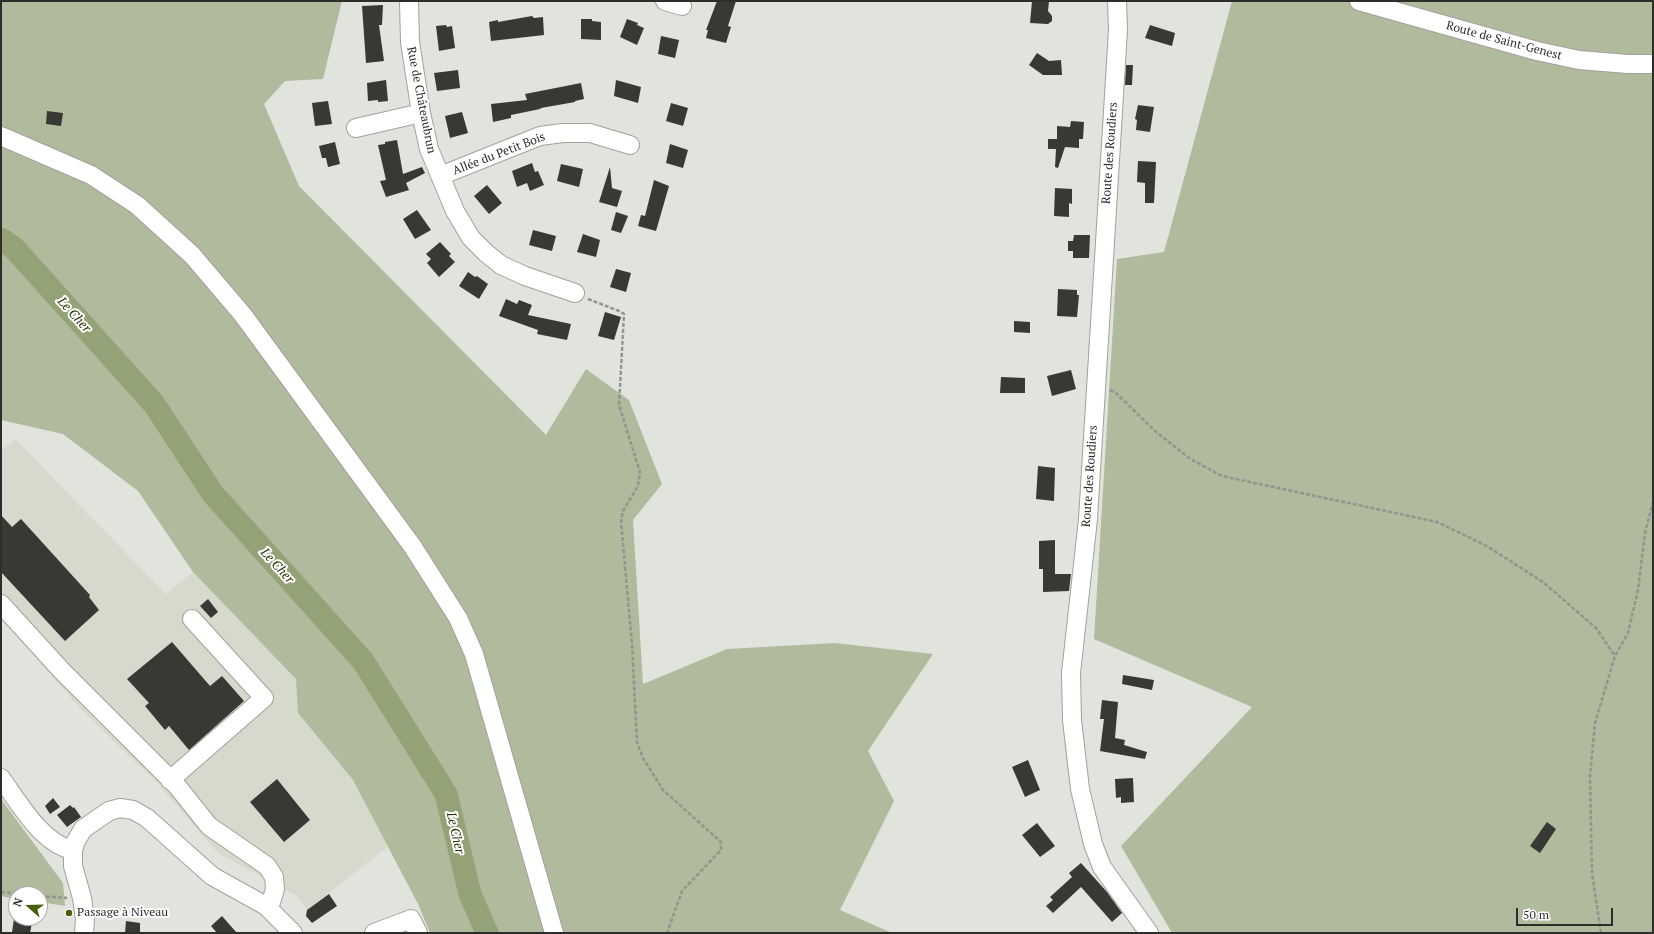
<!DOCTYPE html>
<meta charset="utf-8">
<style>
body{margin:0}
#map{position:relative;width:1654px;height:934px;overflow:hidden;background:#e1e4dd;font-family:"PT Serif",serif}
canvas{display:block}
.frame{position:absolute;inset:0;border:2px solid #2d2e2c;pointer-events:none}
.north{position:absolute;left:8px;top:886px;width:40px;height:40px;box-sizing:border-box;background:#fff;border:1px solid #ababab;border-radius:50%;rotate:290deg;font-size:11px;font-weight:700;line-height:16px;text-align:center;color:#2d2e2c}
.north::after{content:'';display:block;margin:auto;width:14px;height:18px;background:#4a5f08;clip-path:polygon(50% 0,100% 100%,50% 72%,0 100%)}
.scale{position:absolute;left:1516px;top:908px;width:97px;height:18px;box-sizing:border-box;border:2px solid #2d2e2c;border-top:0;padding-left:5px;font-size:12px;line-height:14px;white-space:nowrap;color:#2d2e2c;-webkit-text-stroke:3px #fff;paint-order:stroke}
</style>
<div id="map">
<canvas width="1654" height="934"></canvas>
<div class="frame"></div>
<div class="north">N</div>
<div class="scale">50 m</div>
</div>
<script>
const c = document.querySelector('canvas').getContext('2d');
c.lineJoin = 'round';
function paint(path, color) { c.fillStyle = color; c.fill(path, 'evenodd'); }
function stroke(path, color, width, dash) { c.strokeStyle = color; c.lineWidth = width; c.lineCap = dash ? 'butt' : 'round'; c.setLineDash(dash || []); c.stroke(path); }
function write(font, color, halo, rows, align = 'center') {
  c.font = font + ' "PT Serif",serif'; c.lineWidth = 4; c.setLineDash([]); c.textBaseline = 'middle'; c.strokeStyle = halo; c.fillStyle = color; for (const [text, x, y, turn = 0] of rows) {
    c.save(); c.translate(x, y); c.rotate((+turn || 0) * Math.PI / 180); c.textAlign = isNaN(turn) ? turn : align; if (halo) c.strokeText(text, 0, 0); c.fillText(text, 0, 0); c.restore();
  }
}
paint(new Path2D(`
 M15,439L166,594L193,572L297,679L298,713L353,780L389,846L307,910L297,896L218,853L158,784L81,709L1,619V451Z`), '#d5dacc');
paint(new Path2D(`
 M1,1H342L323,79L285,81L264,104L299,186L546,435L586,369L629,400L662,484L633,520L643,684L727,649L835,643L933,654L868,751L894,801L840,910L892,933H430L418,904L353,780L298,713L296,679L193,572L138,491L63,434L1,420Z
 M1232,1H1653V933H1172L1121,846L1252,707L1094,639L1117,259L1164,252Z
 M1,799L63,883L65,906L40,902V894H16V899L1,896Z`), '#b0bb9d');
stroke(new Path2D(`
 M1,239L14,248L154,404L213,494L363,661L446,794L470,894L487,933`), '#94a377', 23);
paint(new Path2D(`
 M717,1H736L728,26L731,27L726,43L706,38L708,30H706Z
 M1032,1H1049L1048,11L1052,16V21L1048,24L1030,23Z
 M383,5L382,25H379L384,61L366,63L362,6Z
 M532,16L534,18L543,17L544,35L491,41L489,22L498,20V22Z
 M581,19H592V21L601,22V40L581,39Z
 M627,19L638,23L637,25L644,28L637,45L620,37Z
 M446,25L447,27L452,26L455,48L439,51L436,26Z
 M1150,25L1175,33L1172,46L1145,38Z
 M661,36L679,40L675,58L658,54Z
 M1037,53L1049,61L1061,60L1062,75H1043L1029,65Z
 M1126,65H1133L1132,85H1125Z
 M458,70L460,88L437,91L434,73Z
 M386,80L388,101L378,102V100L368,101L367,83Z
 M616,80L641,87L638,103L614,96Z
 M581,83L584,99L575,101V102L541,108L540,109L511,115V118L493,122L491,104L527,100L525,94Z
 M328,101L332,124L315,126L312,103Z
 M671,103L688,108L683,126L666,121Z
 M1138,105L1154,107L1150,132L1136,130L1137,120L1135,119Z
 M47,111L63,113L61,126L46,124Z
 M462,112L468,133L450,138L445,116Z
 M1071,121L1084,122L1083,139H1079V148L1065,147L1058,168L1055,167L1056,149H1048V139H1057V126L1070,127Z
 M397,140L403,174L422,167L425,173L406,183L409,190L386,197L380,181L386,180L378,145L385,144V142Z
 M335,142L340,164L328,167L326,158H322L319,146Z
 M670,144L688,150L683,168L666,163Z
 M1138,161L1156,162L1154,203H1145V183L1137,182Z
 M532,163L535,172L538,171L544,185L530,191L527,183L517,187L512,171Z
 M561,164L583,169L579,187L557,181Z
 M610,167L612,188L622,191L617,207L599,202Z
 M654,180L669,186L656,231L638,226L641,215L645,216Z
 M487,185L502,203L489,214L474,196Z
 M1055,188L1072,189V204L1069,203V217L1054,216Z
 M417,210L431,230L415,239L403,219Z
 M616,212L628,216L621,233L611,230Z
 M533,230L556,236L552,251L529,245Z
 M583,234L600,240L596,257L577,252Z
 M1074,235H1090L1089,258H1073V251H1068V241H1073Z
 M440,242L451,254L449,256L455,262L439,277L427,263L431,259L426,254Z
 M616,269L631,273L626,292L610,287Z
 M468,272L475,277L477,276L488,284L479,299L459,286Z
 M1058,289L1077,290V295H1079L1077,317L1057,316Z
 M506,299L517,304L519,300L532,305L528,315L571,324L567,340L537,334L538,330L499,316Z
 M605,312L621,317L614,340L598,336Z
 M1014,321L1030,322V333L1014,332Z
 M1071,370L1076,389L1052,396L1047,376Z
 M1001,377L1025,378V393H1000Z
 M1038,466L1055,468L1054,501L1036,499Z
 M1,515L12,527L21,519L90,595L89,597L99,610L65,641L1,572Z
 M1055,540V574H1071L1069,591L1043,592V569H1039V541Z
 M208,599L218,612L211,618L200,606Z
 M172,642L210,686L222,676L244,701L189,750L169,726L165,730L145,706L149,703L127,679Z
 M1123,675L1154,680L1152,690L1122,684Z
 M1102,700L1118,702L1115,738L1125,740L1124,745L1147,752L1145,759L1100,751L1104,719H1100Z
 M1028,760L1040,790L1025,797L1012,767Z
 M1133,778L1134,802L1121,803V797L1116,798L1115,779Z
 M277,779L310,820L284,842L250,802Z
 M53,798L60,807L50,814L45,806Z
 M70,805L73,808L74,807L81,817L67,827L57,815Z
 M1547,822L1556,829L1540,853L1530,846Z
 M1037,823L1055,846L1040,857L1022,835Z
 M1081,863L1107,892L1122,913L1112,922L1081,887L1053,913L1046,906L1053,900L1050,897L1072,877L1069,873Z
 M329,894L337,906L312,923L306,916L307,910Z
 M222,916L229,924L237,933H217L211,926Z
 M14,918H33L30,933H12Z
 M126,921L140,923V933H125Z`), '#373934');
const minor = new Path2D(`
 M409,1L410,42L421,113L429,149L455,211L471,238L486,253L501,265L525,276L575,293
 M665,1L682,6
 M1117,1L1118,30L1088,519L1071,673L1072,720L1080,789L1093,844L1102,867L1149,933
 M1359,1L1537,51L1579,60L1628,64H1653
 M356,128L421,113
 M1,136L91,175L137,205L192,255L243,315L413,547L458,618L474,654L554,933
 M440,176L540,136L563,133H590L630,145
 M1,604L62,671L177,786L209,826L267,866L274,877L275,889L269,909
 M1,778C19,803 42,844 73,850
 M170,780L264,698L192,619
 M84,933L85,919L82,898L73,866V850L76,841L83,829L109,811L120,808L133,810L147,818L212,876L266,906L293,933
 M374,933L411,919L418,933`);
stroke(minor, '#9fa29b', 20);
stroke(new Path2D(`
 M588,299L619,311L624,314L619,405L640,472L638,486L623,511L621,522L632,644L637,742L643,758L663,790L721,842V850L682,891L667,933
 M1110,390L1116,393L1154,430L1189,458L1222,476L1437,522L1485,545L1543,582L1596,628L1615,656
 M1,892L22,894
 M40,896L67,898
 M1601,933L1592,873L1590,776L1595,723L1615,656L1628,633L1638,590L1645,533L1653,502`), '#929490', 2.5, [4, 2]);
stroke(minor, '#fff', 18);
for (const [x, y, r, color] of [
 [69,913,4,"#4a5f08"]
]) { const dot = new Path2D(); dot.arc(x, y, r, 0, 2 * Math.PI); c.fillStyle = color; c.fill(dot); stroke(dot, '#fff', 1.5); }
write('12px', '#2d2e2c', '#fff', [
 ["Route de Saint-Genest",1504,41,15],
 ["Rue de Châteaubrun",421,100,79],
 ["Route des Roudiers",1110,153,-86],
 ["Allée du Petit Bois",499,154,-21],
 ["Route des Roudiers",1090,476,-86]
]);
write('12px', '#2d2e2c', '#fff', [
 ["Passage à Niveau",77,913]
], 'left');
write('italic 13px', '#293702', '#fff', [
 ["Le Cher",74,315,48],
 ["Le Cher",277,566,48],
 ["Le Cher",455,833,77]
]);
</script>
